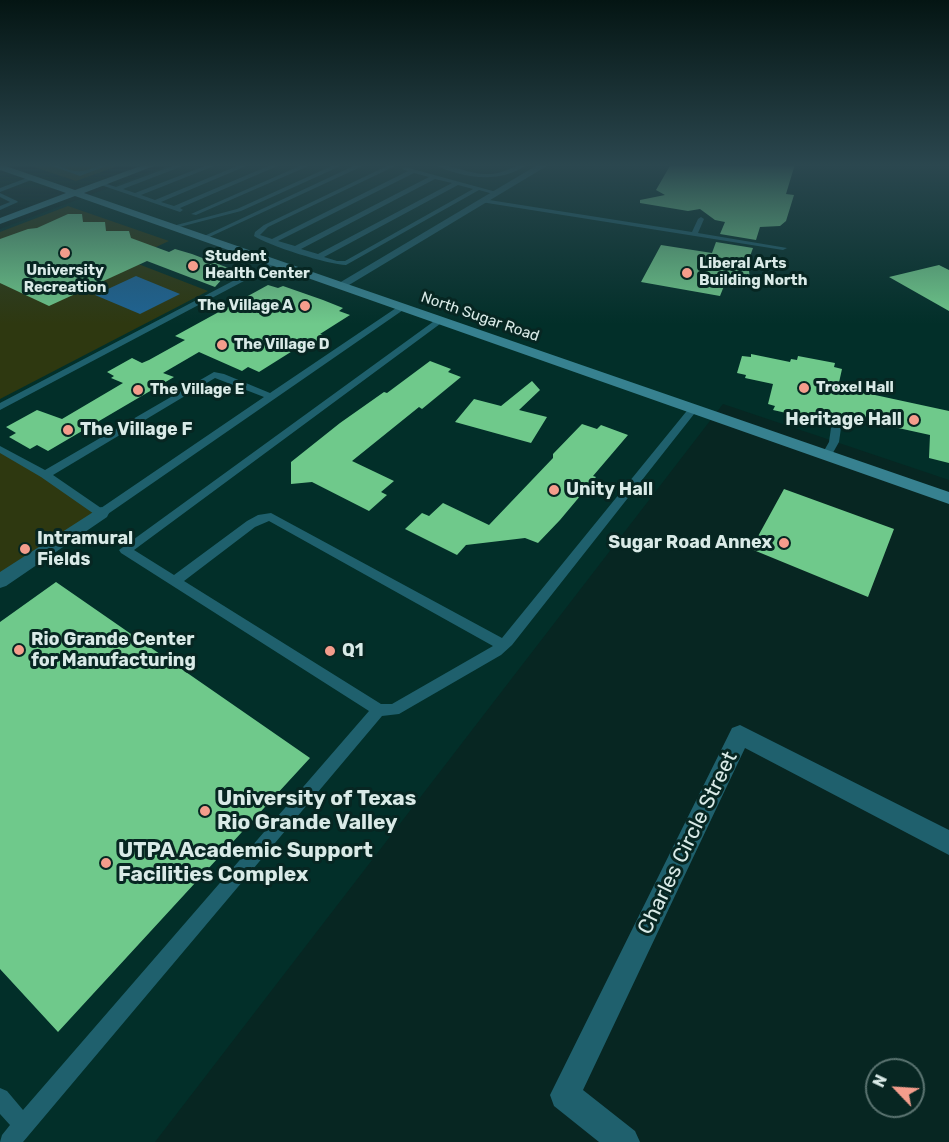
<!DOCTYPE html>
<style>
body{margin:0}
#map{position:relative;width:949px;height:1142px;overflow:hidden;background:#072622;font-family:Rubik,sans-serif}
canvas{display:block}
.north{position:absolute;left:865px;top:1058px;width:60px;height:60px;box-sizing:border-box;background:#072622;border:2px solid #5b7471;border-radius:50%;rotate:295deg;font-size:16px;font-weight:700;line-height:24px;text-align:center;color:#d9eae7}
.north::after{content:'';display:block;margin:auto;width:21px;height:27px;background:#f49d8c;clip-path:polygon(50% 0,100% 100%,50% 72%,0 100%)}
</style>
<div id="map">
<canvas width="949" height="1142"></canvas>
<div class="north">N</div>
</div>
<script>
const c = document.querySelector('canvas').getContext('2d');
c.lineJoin = 'round';
function paint(path, color) { c.fillStyle = color; c.fill(path, 'evenodd'); }
function stroke(path, color, width, dash) { c.strokeStyle = color; c.lineWidth = width; c.lineCap = dash ? 'butt' : 'round'; c.setLineDash(dash || []); c.stroke(path); }
function write(font, color, halo, rows, align = 'center') {
  c.font = font + ' Rubik,sans-serif'; c.lineWidth = 6; c.setLineDash([]); c.textBaseline = 'middle'; c.strokeStyle = halo; c.fillStyle = color; for (const [text, x, y, turn = 0] of rows) {
    c.save(); c.translate(x, y); c.rotate((+turn || 0) * Math.PI / 180); c.textAlign = isNaN(turn) ? turn : align; if (halo) c.strokeText(text, 0, 0); c.fillText(text, 0, 0); c.restore();
  }
}
paint(new Path2D(`
 M172,164H949V480L723,404L155,1142H0V229Z`), '#022f29');
paint(new Path2D(`
 M25,164H123L76,181Z
 M68,206L169,241L128,260L208,291L0,399V232Z
 M0,450L101,513L0,584Z`), '#2e3810');
paint(new Path2D(`
 M136,276L180,294L140,314L95,295Z`), '#1f6493');
paint(new Path2D(`
 M671,164H795L786,194L794,195L786,221L780,226L760,227L756,240L720,234L725,222L715,220L700,209L688,211L640,203V200L665,195L656,190Z
 M68,214H82L83,222H105L106,231H129L131,238L169,252L175,249L192,254L231,269L215,287L147,261L49,306L0,283V239L28,229L37,228Z
 M716,242L753,248L748,262L751,288L724,286L720,296L641,282L661,245L712,253Z
 M939,265L949,270V311L889,277Z
 M268,285L278,288L283,286L323,300L343,308L339,311L350,315L320,334L325,336L299,352L294,350L259,372L248,367L242,371L199,352L163,373L174,377L48,451L37,445L30,449L9,437L16,433L6,427L37,410L62,419L123,383L111,378L114,376L107,372L132,358L142,363L149,360L185,340L175,336Z
 M751,354L790,362L791,359L797,360L798,356L835,363L834,367L842,369L838,387L949,411V463L929,458L930,435L821,411L820,415L814,414L813,419L773,410L775,406L768,404L773,384L745,378L746,375L737,373L742,356L751,357Z
 M430,361L451,369L448,372L461,377L422,409L419,407L352,461L394,481L381,492L387,495L369,511L312,482L291,484V462L340,423L384,392L387,393Z
 M532,381L540,390L519,410L547,417L531,443L455,422L474,399L501,406Z
 M582,424L597,429L601,425L628,435L593,476L596,477L560,520L538,543L525,538L466,545L457,555L405,529L422,513L429,516L443,503L489,525L553,458V454Z
 M784,489L894,529L868,597L751,549Z
 M56,582L310,758L58,1032L0,969V622Z`), '#6fc98b');
paint(new Path2D(`
 M47,164C59,164 71,173 81,171C92,170 100,164 111,164L80,176Z
 M178,164H188L123,189L135,193L210,164H219L141,195L155,200L242,164H251L161,202L174,206L273,164H282L180,208L183,210L180,212L98,184L101,182L116,187Z
 M304,164H313L196,215L191,214Z
 M336,164H345L241,211L172,229L169,227L237,209Z
 M358,164H367L205,239L200,238Z
 M391,164L395,166L268,227L260,235L272,239L408,171L402,169L405,167L500,193L497,195L479,190L346,265C329,265 267,245 254,236L255,232L264,225ZM414,173L429,177L295,246L278,241ZM435,179L452,183L318,254L301,249ZM458,185L473,189L345,261H337L324,257Z
 M432,164C452,164 470,175 490,174C504,174 515,164 528,164C499,185 463,178 432,164Z
 M32,176L34,179L0,192V188Z
 M0,193L17,201L18,202L0,210V206L10,202L0,197Z
 M483,199L692,232L698,219L701,217L704,219L698,233L787,248L783,250L481,202V200Z
 M271,261L278,263L0,410V403Z
 M399,306L406,308L105,516H97L41,477L0,453V446L45,470L214,372L224,374L270,393ZM215,378L264,397L101,508L53,475Z
 M437,319L444,321L134,550L174,575L247,521L258,515L271,513L502,638L690,407L693,406L698,409L512,645L501,655L399,714L382,716L23,1142H0L2,1135L10,1125L0,1114V1088L7,1091L23,1110L369,711L121,553L119,550ZM269,521L493,646L392,704H381L184,581L255,527Z
 M837,418L842,421L839,442L830,458H822L821,456L829,442L832,421Z`), '#1f606d');
paint(new Path2D(`
 M539,164H550L344,288L340,289L334,286Z
 M101,507L107,509L109,513L107,517L6,586L0,588V572Z
 M740,725L949,830V855L745,748L583,1090L635,1131L640,1142H599L554,1106L550,1095L732,728Z`), '#1f606d');
paint(new Path2D(`
 M0,164L75,190L146,164H159L84,193L949,492V504L75,196L0,224V218L66,193L0,170Z`), '#378190');
const sky = c.createLinearGradient(0, 0, 0, 324);
sky.addColorStop(0, '#041513');
sky.addColorStop(0.51, '#2b474f');
sky.addColorStop(1, '#2b474f00');
c.fillStyle = sky;
c.fillRect(0, 0, 949, 324);
for (const [x, y, r, color] of [
 [65,253,6,"#f49d8c"],
 [193,266,6,"#f49d8c"],
 [687,273,6,"#f49d8c"],
 [305,306,6,"#f49d8c"],
 [222,345,6,"#f49d8c"],
 [804,388,6,"#f49d8c"],
 [138,390,6,"#f49d8c"],
 [914,420,6,"#f49d8c"],
 [68,430,6,"#f49d8c"],
 [554,490,6,"#f49d8c"],
 [784,543,6,"#f49d8c"],
 [25,549,6,"#f49d8c"],
 [19,650,6,"#f49d8c"],
 [330,651,6,"#f49d8c"],
 [205,811,6,"#f49d8c"],
 [106,863,6,"#f49d8c"]
]) { const dot = new Path2D(); dot.arc(x, y, r, 0, 2 * Math.PI); c.fillStyle = color; c.fill(dot); stroke(dot, '#072622', 2); }
write('bold 15px', '#d9eae7', '#072622', [
 ["Student",205,257],
 ["Health Center",205,274],
 ["Liberal Arts",699,264],
 ["Building North",699,281],
 ["University",65,271,"center"],
 ["Recreation",65,288,"center"],
 ["The Village A",293,306,"right"],
 ["The Village D",234,345],
 ["Troxel Hall",816,388],
 ["The Village E",150,390]
], 'left');
write('15px', '#d9eae7', '#072622', [
 ["North Sugar Road",480,317,19]
]);
write('bold 18px', '#d9eae7', '#072622', [
 ["Heritage Hall",902,420,"right"],
 ["The Village F",80,430],
 ["Unity Hall",566,490],
 ["Intramural",37,539],
 ["Fields",37,560],
 ["Sugar Road Annex",772,543,"right"],
 ["Rio Grande Center",31,640],
 ["for Manufacturing",31,661],
 ["Q1",342,651]
], 'left');
write('bold 21px', '#d9eae7', '#072622', [
 ["University of Texas",217,799],
 ["Rio Grande Valley",217,823],
 ["UTPA Academic Support",118,851],
 ["Facilities Complex",118,875]
], 'left');
write('21px', '#d9eae7', '#072622', [
 ["Charles Circle Street",688,843,-64]
]);
</script>
